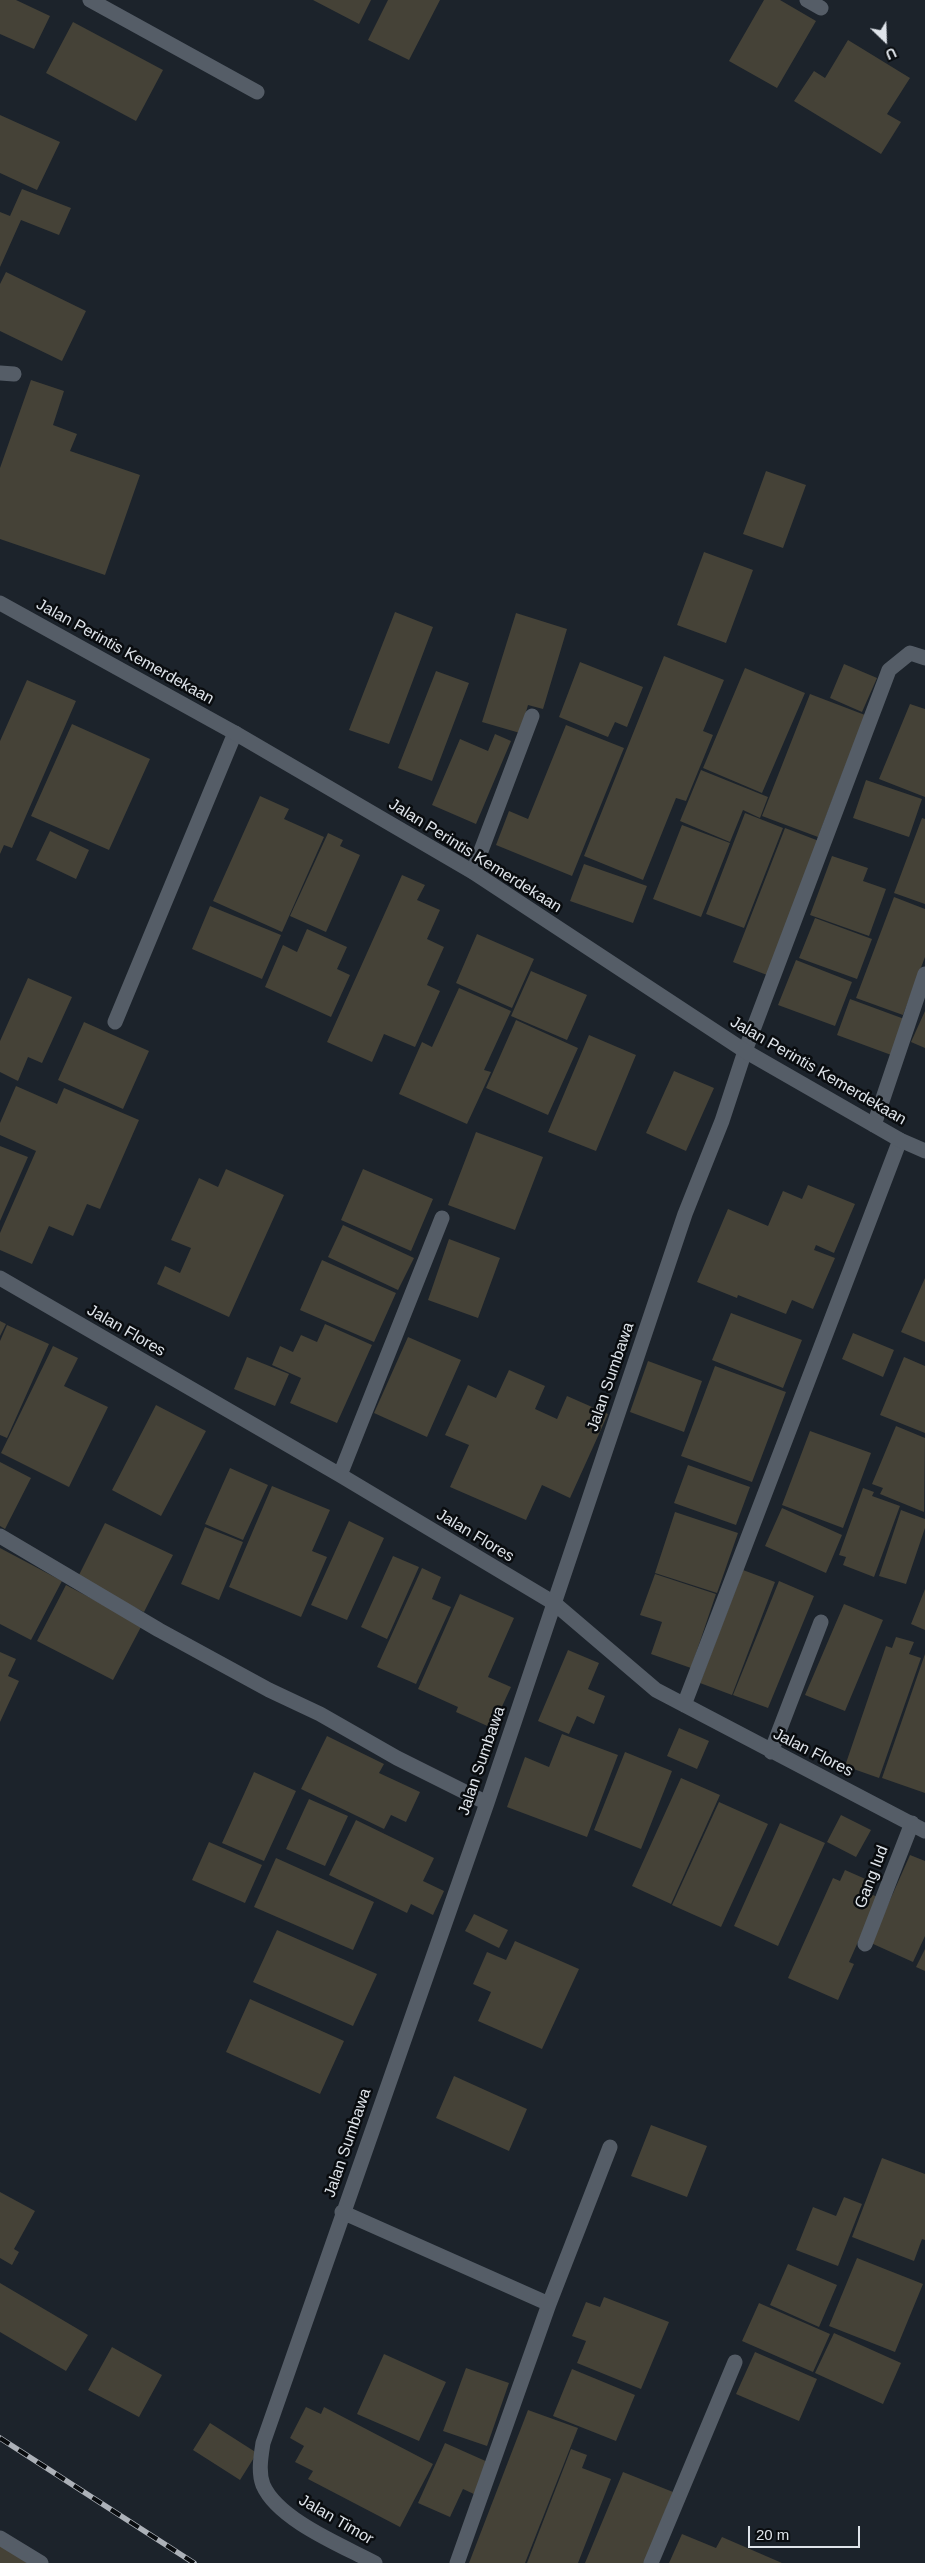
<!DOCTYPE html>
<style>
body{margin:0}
#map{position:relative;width:925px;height:2563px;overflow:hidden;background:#1c232b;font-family:Arial,sans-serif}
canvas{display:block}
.north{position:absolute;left:860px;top:15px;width:50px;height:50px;-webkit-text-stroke:4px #090c0f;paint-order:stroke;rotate:156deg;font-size:14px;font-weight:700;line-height:20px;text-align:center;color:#dfe4ea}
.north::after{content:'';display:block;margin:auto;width:18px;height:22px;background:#dfe4ea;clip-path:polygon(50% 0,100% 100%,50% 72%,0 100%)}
.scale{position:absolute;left:748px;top:2526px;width:112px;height:22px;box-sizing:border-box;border:2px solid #dfe4ea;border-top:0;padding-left:6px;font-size:15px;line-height:18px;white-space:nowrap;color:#dfe4ea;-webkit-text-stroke:4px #090c0f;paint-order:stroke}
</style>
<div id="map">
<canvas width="925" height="2563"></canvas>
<div class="north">U</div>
<div class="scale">20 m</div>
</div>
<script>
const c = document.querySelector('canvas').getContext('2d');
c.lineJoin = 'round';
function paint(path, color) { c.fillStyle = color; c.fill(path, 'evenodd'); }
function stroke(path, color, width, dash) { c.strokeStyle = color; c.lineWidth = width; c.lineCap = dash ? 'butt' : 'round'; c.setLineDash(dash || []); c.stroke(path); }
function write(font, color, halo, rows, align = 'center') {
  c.font = font + ' Arial,sans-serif'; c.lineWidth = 5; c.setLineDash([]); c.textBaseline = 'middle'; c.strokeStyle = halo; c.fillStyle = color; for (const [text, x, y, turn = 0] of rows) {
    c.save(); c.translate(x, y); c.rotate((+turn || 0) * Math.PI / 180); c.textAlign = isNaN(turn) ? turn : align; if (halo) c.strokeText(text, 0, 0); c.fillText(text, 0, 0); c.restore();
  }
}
paint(new Path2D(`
 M0,0H16L50,16L34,49L0,34Z
 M313,0H371L359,24Z
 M388,0H440L409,60L368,40Z
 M764,0H780L816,21L777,88L729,61Z
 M73,22L163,70L136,121L46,73Z
 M848,40L910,78L887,114L901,122L881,154L794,101L814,71L825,78Z
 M0,115L60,142L37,190L0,173Z
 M22,189L71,208L59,235L21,220L0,267V212L10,216Z
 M6,272L86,311L62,361L0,331V284Z
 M31,380L64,391L53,425L77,434L70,451L140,475L105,575L0,539V468Z
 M766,471L806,485L783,548L743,534Z
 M704,552L753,570L726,643L677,625Z
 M395,612L433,627L389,744L349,730Z
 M516,613L567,629L543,709L528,705L520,733L482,722Z
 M664,656L724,680L703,731L713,735L686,801L676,798L643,880L584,856Z
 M580,662L643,687L627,727L615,722L608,737L559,717Z
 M844,664L877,678L862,712L830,698Z
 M745,668L805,693L762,793L703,768Z
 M436,671L469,683L432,781L398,768Z
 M27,680L76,701L12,848L4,845L0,854V741Z
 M810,694L865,715L818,837L762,816Z
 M910,704L925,709V797L879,779Z
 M72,724L150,759L109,850L31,816Z
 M566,725L624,748L572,876L496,845L509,811L528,819Z
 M495,734L511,741L476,824L432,805L460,739L488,751Z
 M701,770L768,797L760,818L743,810L730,842L680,821Z
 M866,780L922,799L909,837L853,818Z
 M260,796L289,809L284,819L324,837L282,932L213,901Z
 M745,813L783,828L744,928L706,914Z
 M922,818L925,819V904L894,893Z
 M682,825L730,843L701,917L653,899Z
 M785,828L819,841L767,975L733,962Z
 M50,831L89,850L76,879L36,860Z
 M328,833L343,840L340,846L360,855L326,932L290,916Z
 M832,856L868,868L863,881L886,889L869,936L810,915Z
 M584,864L647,886L633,923L570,901Z
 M402,875L425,885L417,900L440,910L427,939L444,947L427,985L440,991L415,1047L384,1034L372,1062L327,1042Z
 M894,897L925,909V957L903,1015L856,998Z
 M210,906L281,935L262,979L192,949Z
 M815,918L872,939L857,979L799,958Z
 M307,929L347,947L337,969L350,975L331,1017L265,987L283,945L297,952Z
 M477,934L534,959L512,1008L456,983Z
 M796,960L852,982L835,1026L778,1005Z
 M531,971L587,995L567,1040L511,1016Z
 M28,978L72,997L42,1063L28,1057L18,1081L0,1072V1041Z
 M459,988L511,1011L484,1070L491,1072L467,1124L399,1094L422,1042L432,1047Z
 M850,999L907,1020L894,1056L837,1035Z
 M925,1011V1048L911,1042Z
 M516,1020L578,1048L548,1115L486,1088Z
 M84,1022L149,1051L123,1109L58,1080Z
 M589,1035L636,1055L596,1151L548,1132Z
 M674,1071L714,1088L686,1151L646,1133Z
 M16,1086L57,1104L64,1088L139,1120L100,1209L87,1204L73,1236L49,1226L32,1264L0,1250V1233L36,1151L0,1135V1123Z
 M476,1132L543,1157L515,1230L448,1205Z
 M0,1146L28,1157L0,1221Z
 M226,1169L284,1195L229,1317L157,1284L165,1266L180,1273L191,1248L171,1240L199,1178L218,1187Z
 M363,1169L433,1199L411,1251L341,1220Z
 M808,1185L855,1204L834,1253L816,1245L814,1250L835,1258L813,1309L792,1300L786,1314L738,1295L737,1298L697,1282L728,1209L768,1226L783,1191L802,1199Z
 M343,1225L414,1258L398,1290L328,1257Z
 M449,1239L500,1258L478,1318L428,1300Z
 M322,1260L396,1293L374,1342L300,1310Z
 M925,1278V1342L901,1332Z
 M731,1313L802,1340L783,1388L712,1360Z
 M0,1321L6,1324L0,1336Z
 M325,1324L372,1345L337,1423L290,1403L301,1378L272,1365L280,1346L293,1352L301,1335L317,1342Z
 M7,1325L49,1344L7,1438L0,1435V1341Z
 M853,1333L894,1350L883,1377L842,1359Z
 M408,1337L461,1360L427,1437L374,1413Z
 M53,1346L78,1358L64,1386L108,1407L69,1487L1,1453Z
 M247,1357L289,1374L275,1406L234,1389Z
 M904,1357L925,1366V1433L880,1415Z
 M648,1361L702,1381L684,1432L630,1412Z
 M715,1366L786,1392L752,1482L681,1456Z
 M509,1370L545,1386L535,1409L557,1419L567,1396L608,1414L570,1498L542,1485L526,1520L450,1487L469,1445L445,1435L468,1385L496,1398Z
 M156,1405L206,1431L161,1516L112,1490Z
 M896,1426L925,1438L924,1512L880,1494L883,1488L872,1484Z
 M810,1431L871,1453L843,1528L782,1505Z
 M0,1462L31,1478L5,1529L0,1526Z
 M688,1465L750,1487L736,1525L674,1503Z
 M230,1468L268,1485L243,1540L205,1524Z
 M272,1486L330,1510L312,1551L327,1557L301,1617L229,1587Z
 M863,1488L874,1492L872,1496L900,1506L874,1577L843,1565L846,1557L839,1555Z
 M782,1508L842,1535L826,1573L765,1546Z
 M901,1510L925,1519V1528L906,1584L879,1576Z
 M675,1512L738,1533L717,1593L655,1573Z
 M349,1521L384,1538L347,1620L311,1605Z
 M105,1523L173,1555L144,1612L77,1579Z
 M205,1527L243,1542L219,1600L181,1584Z
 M0,1548L62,1581L31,1640L0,1624Z
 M393,1556L419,1567L387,1639L361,1627Z
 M422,1568L441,1577L432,1599L451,1607L416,1684L377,1667Z
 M743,1570L775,1582L732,1695L700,1683Z
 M655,1574L716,1594L691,1668L651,1654L662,1622L640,1615Z
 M779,1581L814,1596L768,1708L733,1695Z
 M66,1585L142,1625L113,1680L37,1641Z
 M925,1589V1630L911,1624Z
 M460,1594L514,1618L488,1677L511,1687L492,1728L456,1712L458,1707L418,1689Z
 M844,1604L883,1620L845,1711L805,1695Z
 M896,1637L914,1642L909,1654L921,1658L879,1778L845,1766L886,1646L892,1648Z
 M568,1650L599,1663L588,1689L605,1696L594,1724L577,1716L569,1734L538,1721Z
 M0,1652L16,1659L8,1676L19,1681L0,1722Z
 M925,1654V1793L882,1778Z
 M679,1728L709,1741L697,1769L667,1756Z
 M562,1734L618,1755L587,1837L507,1807L525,1757L549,1767Z
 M327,1736L384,1764L379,1773L420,1792L406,1822L391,1815L384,1829L301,1789Z
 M625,1752L672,1771L641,1849L594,1830Z
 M254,1772L296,1791L264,1861L222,1843Z
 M681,1778L720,1795L671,1904L632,1886Z
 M309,1799L348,1816L325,1866L286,1849Z
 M719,1802L768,1824L721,1927L672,1905Z
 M841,1815L871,1830L856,1857L827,1842Z
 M356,1820L434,1858L423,1881L444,1891L433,1915L411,1904L407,1913L329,1875Z
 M780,1823L825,1843L778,1946L734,1926Z
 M209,1842L262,1865L245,1903L192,1880Z
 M910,1855L925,1861V1936L913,1962L871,1943Z
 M276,1858L374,1902L353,1950L254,1907Z
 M845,1870L870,1881L865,1892L878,1897L849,1962L854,1964L838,2000L788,1978L833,1878L840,1881Z
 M474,1914L508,1930L499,1948L465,1931Z
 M277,1930L377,1974L353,2026L253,1982Z
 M515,1941L579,1969L542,2049L478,2021L491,1992L473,1984L487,1952L506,1960Z
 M925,1949V1971L916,1967Z
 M250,1999L344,2041L320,2094L226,2052Z
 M454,2076L527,2109L509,2151L436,2118Z
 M651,2125L707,2146L687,2197L631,2176Z
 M882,2158L925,2174V2240L922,2239L914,2261L852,2237Z
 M0,2192L35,2211L14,2249L19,2252L12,2265L0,2258Z
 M844,2197L862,2204L838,2266L796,2250L813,2207L836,2216Z
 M857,2258L923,2284L895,2352L829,2326Z
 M788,2264L837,2285L819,2327L770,2305Z
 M0,2283L88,2335L66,2371L0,2332Z
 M604,2297L669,2322L641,2389L577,2363L586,2341L572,2336L586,2302L600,2307Z
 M759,2303L830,2334L813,2372L742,2341Z
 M834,2333L901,2363L883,2404L815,2373Z
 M112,2347L162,2375L139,2417L88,2390Z
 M755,2352L817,2379L799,2421L736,2394Z
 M384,2354L446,2382L419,2441L357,2414Z
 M466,2368L509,2383L487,2446L443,2431Z
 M572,2369L635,2395L616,2441L553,2416Z
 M306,2407L321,2414L324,2407L433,2464L400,2527L308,2479L313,2471L295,2462L304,2446L290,2438Z
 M528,2410L578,2428L525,2563H469Z
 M210,2423L257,2453L240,2480L193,2450Z
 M445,2443L490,2463L476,2495L463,2489L450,2517L418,2503Z
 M571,2449L587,2455L582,2468L611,2479L578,2563H527Z
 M623,2472L673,2492L644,2563H585Z
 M682,2534L716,2548L722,2537L782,2563H669Z
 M0,2542L29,2557L26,2563H0Z`), '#454237');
stroke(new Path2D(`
 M90,0L257,92
 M807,0L821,8
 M0,373L14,374
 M473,872L532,716
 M115,1022L235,733
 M874,1125L925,974
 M0,1278L340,1475L554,1603L656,1690L925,1831
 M340,1475L442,1218
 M0,1536L159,1630L269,1690L320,1714L397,1758L487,1803
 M684,1705L900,1140
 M771,1752L821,1622
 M865,1944L912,1823
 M342,2212L549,2304
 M0,2538L41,2563
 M375,2563C343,2546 278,2520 263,2485C258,2472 261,2456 263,2443L487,1803L685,1214L722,1121L745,1051L889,670L910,653L925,658
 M457,2563L549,2304L610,2147
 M651,2563L735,2362`), '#555d67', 15);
stroke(new Path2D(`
 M0,603L235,733L473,872L745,1051L900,1140L925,1151`), '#555d67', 15);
const rail = new Path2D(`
 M0,2438L194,2563`);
stroke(rail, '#acb1b8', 5.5);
stroke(rail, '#090c0f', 4, [11]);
write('16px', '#dfe4ea', '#090c0f', [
 ["Jalan Perintis Kemerdekaan",125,652,29],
 ["Jalan Perintis Kemerdekaan",475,856,32],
 ["Jalan Perintis Kemerdekaan",818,1071,30],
 ["Jalan Flores",126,1331,30],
 ["Jalan Sumbawa",611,1377,-71],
 ["Jalan Flores",475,1536,31],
 ["Jalan Flores",813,1753,27],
 ["Jalan Sumbawa",482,1761,-71],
 ["Gang Iud",872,1877,-69],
 ["Jalan Sumbawa",348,2143,-71],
 ["Jalan Timor",336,2520,30]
]);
</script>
